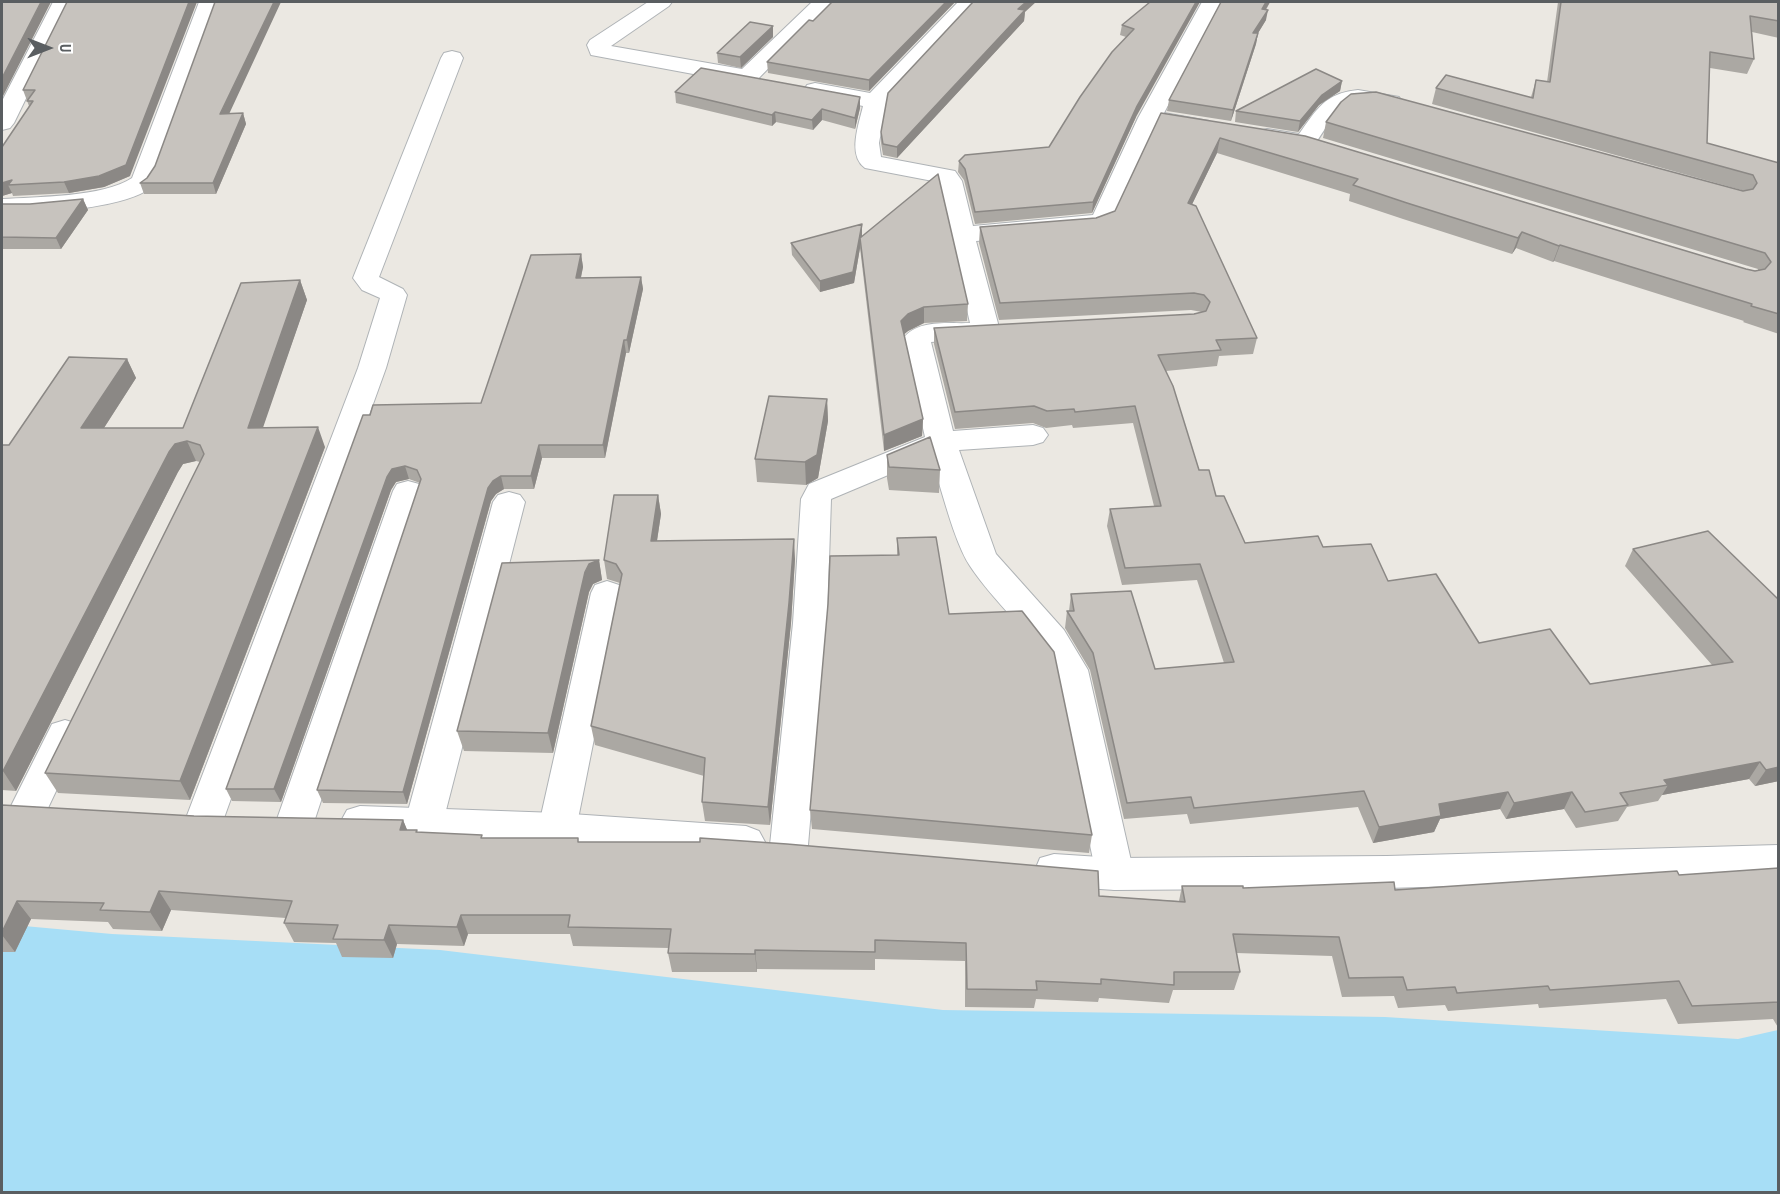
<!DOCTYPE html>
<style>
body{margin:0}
#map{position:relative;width:1780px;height:1194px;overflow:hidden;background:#ebe8e2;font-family:"PT Sans Narrow",sans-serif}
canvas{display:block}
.frame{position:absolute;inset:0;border:3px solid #5a5e61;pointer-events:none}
.north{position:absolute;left:18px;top:18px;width:60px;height:60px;-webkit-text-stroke:4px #fff;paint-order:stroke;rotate:90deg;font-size:16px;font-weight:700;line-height:24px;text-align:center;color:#5a5e61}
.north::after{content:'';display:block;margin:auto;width:21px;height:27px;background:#5a5e61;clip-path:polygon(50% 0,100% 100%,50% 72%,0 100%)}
</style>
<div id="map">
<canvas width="1780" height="1194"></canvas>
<div class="frame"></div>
<div class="north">U</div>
</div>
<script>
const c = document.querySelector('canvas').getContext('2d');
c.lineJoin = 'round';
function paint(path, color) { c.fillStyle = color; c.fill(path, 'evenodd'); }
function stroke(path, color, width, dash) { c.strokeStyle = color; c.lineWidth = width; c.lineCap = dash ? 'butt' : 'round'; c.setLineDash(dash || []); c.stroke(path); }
paint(new Path2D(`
 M2,924L112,934L440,950L943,1010L1385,1017L1738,1039L1778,1030V1192H2Z`), '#a7def6');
const street = new Path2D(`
 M53,2H73L14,123L10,128L2,130V101Z
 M199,2H219L157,176C154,181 151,188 146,191C115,209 38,214 2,213V199C35,197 104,197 132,178Z
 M648,2H672L669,6L611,46L742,69L812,2H833L755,82L747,84L591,55L587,45L590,40Z
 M958,2H979L886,103L879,143L881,157L955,171L962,181L973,226L1093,215L1138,118L1202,2H1222L1164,113L1209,121L1213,126L1209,131L1201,133L1158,126L1112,225L1094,232L976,241L1000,331L996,337L931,342L953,431L1033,425L1043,428L1048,435L1043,442L1033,445L959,450L996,554L1064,630L1088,670L1134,874L1129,886L1115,890L1101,886L1096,874L1054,671C1031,632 995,604 970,566C954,542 941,487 931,457L831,499L827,623L808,845L802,856L789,861L776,856L770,845L793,623L801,499L809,484L925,437L903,339C917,319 948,324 970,323L938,182L865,168C847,155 859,124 863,106L807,95L804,90L807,85L815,83L870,93Z
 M452,51L460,53L463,58L379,277L403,289L407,295L386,368L224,818L218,829L205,833L192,829L186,818L358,368L380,298L362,290L353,278L441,58L444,53Z
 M1358,90L1399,97L1402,102L1399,107C1389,109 1381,106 1371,105C1337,101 1330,123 1313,147L1305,149L1259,141L1255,136L1259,131L1267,129L1299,134C1317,109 1325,93 1358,90Z
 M408,481L419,484L423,491L315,819L309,830L296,834L283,830L277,819L393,491L397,484Z
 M509,492L520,495L525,502L443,822L437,833L424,837L411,833L405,822L493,502L498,495Z
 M607,581L619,585L623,593L576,829L570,840L557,845L544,840L538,829L591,593L595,585Z
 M65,720L78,724L83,734L48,808L42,819L29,823L16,819L10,808L52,724Z`);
const secondary = new Path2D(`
 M360,806L557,813L746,826L759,831L765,842L759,853L746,858L557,845L360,836L347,832L341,821L347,810Z
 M1778,845V877L1387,888L1115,890L1054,886L1040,882L1035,870L1040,858L1054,854L1115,858L1387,856Z`);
stroke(street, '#afb3b6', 2);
stroke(secondary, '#aeb2b6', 2);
paint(street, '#fff');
paint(secondary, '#fff');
paint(new Path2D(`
 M67,2L130,176L104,187L69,193L13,196L12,193L2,196L29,106L23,90Z
 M955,2L869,91L768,73L767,62L813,21Z
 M1150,2L1136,117L1092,213L975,224L964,180L958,172L959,161L1049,147L1126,37L1120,35L1122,25Z
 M1221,2H1270L1266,10V20L1258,33L1256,44L1231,121L1167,111L1169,100Z
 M1558,2H1779V38L1752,32L1754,59L1747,74L1710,68L1707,143L1779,163V334L1743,322L1744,321L1554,261L1553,262L1516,248L1512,254L1403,219L1349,201L1350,194L1217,153L1192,204L1257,338L1253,354L1219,356L1217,366L1166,371L1199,470L1245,543L1323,547L1388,581L1479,643L1590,684L1712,665L1625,566L1633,549L1779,600V781L1755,786L1749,779L1662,795L1658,801L1627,807L1618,821L1576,828L1564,809L1506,819L1500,809L1440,819L1434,832L1373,843L1358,807L1190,824L1187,814L1124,819L1090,670L1065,628L1067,611H1069L1071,594L1155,669L1224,663L1197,580L1122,585L1107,526L1110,509L1154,506L1133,423L1073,428L1072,425L1046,428L1033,423L955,429L934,344V328L1194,314L1202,312L1191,310L999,320L979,243L980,227L1096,218L1115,211L1161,113L1746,269L1755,271L1758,270V269L1323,138L1326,122L1743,191H1745L1432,104L1436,88L1531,97L1536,80L1547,82Z
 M1025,12L1024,21L897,158L883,155L881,143V132Z
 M773,26V37L741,68L718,63L717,53Z
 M1342,81L1340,91L1319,105L1298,132L1235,122L1236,111Z
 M675,92L860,108L855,129L822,120L813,130L776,122L772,126L676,103Z
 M229,113H243L246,124L216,194H144L140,183L147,178L155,166Z
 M83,199L88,210L61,249H2V204H30Z
 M862,237L968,304L967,321L924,323L908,331L904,334L923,419L922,436L884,451L860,248L854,283L820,292L792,255L791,243Z
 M581,254L583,267L581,278L641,277L643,289L629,353H626L605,458H542L534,489H504L496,494L491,501L407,804L323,803L317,790L420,483L409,479L396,482L391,490L281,802L232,801L226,789L370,415L481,403Z
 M300,280L307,300L262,428L325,447L190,800L58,793L45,773L200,462L196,461L183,464L178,472L16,791L2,790V445H9L127,359L136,378L104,428H183Z
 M827,399L828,421L818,478L806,485L757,482L755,459Z
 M887,455L940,470L939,493L889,490L887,478Z
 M658,495L661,514L657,541L795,559L791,623L770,825L705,821L702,802L704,776L595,745L591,726L620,583L607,579L604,560Z
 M897,538L949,614L1092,835L1089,853L812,829L810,810L897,555Z
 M599,560L602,580L593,584L589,592L553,753L464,751L457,731Z
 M2,805L194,816L403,820L407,830H417L418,833L483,838L579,842L1099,896L1179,901L1182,886L1243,888L1395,890L1679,875L1779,868V1029L1773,1019L1678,1024L1666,999L1539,1008L1538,1004L1448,1011L1445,1005L1398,1008L1394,996L1342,997L1332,956L1236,953L1240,972L1234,990H1173L1169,1003L1099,998L1098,1002L1036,999L1034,1008L965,1007V961L875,959V970L757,969V972H672L668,953L669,948L573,946L570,934H468L464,946L397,944L393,958L342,957L336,943L294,942L284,923L286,918L171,910L162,931L113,929L108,922L31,919L15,952H2Z`), '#aba8a3');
paint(new Path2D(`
 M41,2H51L2,98V78Z
 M189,2H197L130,176L104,187L69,193L64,182Z
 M274,2H281L224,125L220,114Z
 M946,2H955L869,91V80Z
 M1026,2H1036L1025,12L1024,21L897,158V147L1018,9Z
 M1196,2H1200L1136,117L1092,213L1093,202L1137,106Z
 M1266,2H1270L1260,19L1262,9Z
 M1268,10L1266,20L1252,43L1253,33Z
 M773,26V37L741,68L740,57Z
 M1258,33L1256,44L1231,121L1233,110Z
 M1342,81L1340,91L1319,105L1298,132L1300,121L1322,95Z
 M860,97V108L855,129V118Z
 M822,109V120L813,130L812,120Z
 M775,112L776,122L772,126V115Z
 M243,113L246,124L216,194L213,183Z
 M1220,138L1217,153L1185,219L1188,203Z
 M12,180L8,185L12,193L2,196V183Z
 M83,199L88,210L61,249L56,238Z
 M862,224V236L861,245L860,238V248L854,283L820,292V281Z
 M1522,232L1516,248L1512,254L1518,238Z
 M1560,245L1554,261L1553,262L1559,246Z
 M581,254L583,267L578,290L576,278Z
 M641,277L643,289L629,353L627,340Z
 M300,280L307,300L256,448L248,428Z
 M924,307V323L908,331L901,337V321L908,314Z
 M624,340L626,353L605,458L603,445Z
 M127,359L136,378L91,448L81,428Z
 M827,399L828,421L818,478L806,485L805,462Z
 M923,419L922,436L884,451V435Z
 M318,427L325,447L190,800L180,781Z
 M187,441L196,461L183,464L178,472L16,791L3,771L169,452L175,444Z
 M539,445L542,458L534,489L531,476Z
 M405,466L409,479L396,482L391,490L281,802L274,789L387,477L392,469Z
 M501,476L504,489L496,494L491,501L407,804L403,792L488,488L493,481Z
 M658,495L661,514L654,560L651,541Z
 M794,539L795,559L791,623L770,825L768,807Z
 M599,560L602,580L593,584L589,592L553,753L548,733L585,572L589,564Z
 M1760,762L1749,779L1662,795L1668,785L1664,780Z
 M1779,767V781L1755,786L1766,770Z
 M1508,792L1500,809L1440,819L1434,832L1373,843L1379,827L1439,804Z
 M1572,792L1564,809L1506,819L1514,803Z
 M403,820L411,839L400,830Z
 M159,891L171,910L162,931L150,912Z
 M17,901L31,919L15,952L2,935V932Z
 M461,915L468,934L464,946L457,927Z
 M389,925L397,944L393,958L384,940Z
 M755,950L757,969V972L755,954Z`), '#8b8885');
const building = new Path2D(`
 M2,2H41L2,78Z
 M67,2H189L126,165L99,176L64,182L8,185L12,180L2,183V147L33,101H27L35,90H23Z
 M215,2H274L220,114L243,113L213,183H140L147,178L155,166Z
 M832,2H946L869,80L767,62L809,20L813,21Z
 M973,2H1026L1018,9L1025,10L897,147L883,144L881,132L888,93Z
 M1150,2H1196L1137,106L1093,202L975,212L965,169L959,161L965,155L1049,147L1080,97L1112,52L1134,29L1122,25Z
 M1221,2H1266L1262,9L1268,10L1253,33H1258L1233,110L1169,100Z
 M1561,2H1779V21L1750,16L1754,59L1710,52L1707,143L1779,163V314L1751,306L1752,304L1560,245L1559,246L1522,232L1518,238L1407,203L1353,185L1358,179L1220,138L1188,203L1196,206L1257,338L1216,340L1221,350L1158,355L1173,386L1199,470H1209L1216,496H1224L1245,543L1318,536L1323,547L1371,544L1388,581L1436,574L1479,643L1550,629L1590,684L1733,662L1633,549L1708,531L1779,600V767L1766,770L1760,762L1664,780L1668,785L1620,793L1628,805L1585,812L1572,792L1514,803L1508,792L1439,804L1441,816L1379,827L1364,791L1194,808L1191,797L1127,803L1093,653L1067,611H1074L1071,594L1131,591L1155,669L1234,662L1200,564L1125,568L1110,509L1161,506L1135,406L1075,412L1074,409L1047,411L1034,406L955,412L934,328L1194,314L1206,311L1210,302L1204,295L1194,293L1000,303L980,227L1096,218L1115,211L1161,113L1305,136L1746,269L1755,271L1765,269L1771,262L1765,253L1326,122L1341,102L1351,94L1376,92L1743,191L1753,189L1757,183L1753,175L1436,88L1446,75L1533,98L1536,80L1550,82Z
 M750,22L773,26L740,57L717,53Z
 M701,68L860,97L855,118L822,109L812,120L775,112L772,115L675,92Z
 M1316,69L1342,81L1322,95L1300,121L1236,111Z
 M938,174L968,304L924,307L908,314L901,321L923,419L884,435L860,238Z
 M83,199L56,238L2,237V204H30Z
 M862,224L853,272L820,281L791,243Z
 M581,254L576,278L641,277L627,340H624L603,445H539L531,476H501L493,481L488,488L403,792L317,790L421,479L417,470L405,466L392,469L387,477L274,789H226L363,415H370L373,405L481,403L531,255Z
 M300,280L248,428L318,427L180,781L45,773L204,454L200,445L187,441L175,444L169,452L3,771H2V445H9L69,357L127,359L81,428H183L241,283Z
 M769,396L827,399L817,455L805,462L755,459Z
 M930,437L940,470L889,467L887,455Z
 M614,495H658L651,541L794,539L789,603L768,807L702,802L705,758L591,726L622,574L616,564L604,560Z
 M936,537L949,614L1022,611L1054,652L1092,835L810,810L828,604L830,556L899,555L897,538Z
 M599,560L589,564L585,572L548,733L457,731L502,563Z
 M2,805L194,816L403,820L400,830H417L416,832L482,835L481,838H578V842H700V838L787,844L1098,871L1099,896L1185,902L1182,886H1243V888L1394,882L1395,890L1677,871L1679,875L1779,868V1002L1692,1006L1679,981L1550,990L1548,986L1457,993L1455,987L1407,990L1403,977L1349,978L1339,937L1233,934L1240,972H1174V985L1101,979V984L1036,981L1037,990L967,989L966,943L875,940V952L755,950V954L668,953L671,929L568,927L570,915H461L457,927L389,925L384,940L333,939L338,925L284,923L292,901L159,891L150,912L100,910L104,903L17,901L2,932Z`);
paint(building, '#c7c3be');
stroke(building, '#8b8885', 1.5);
</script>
